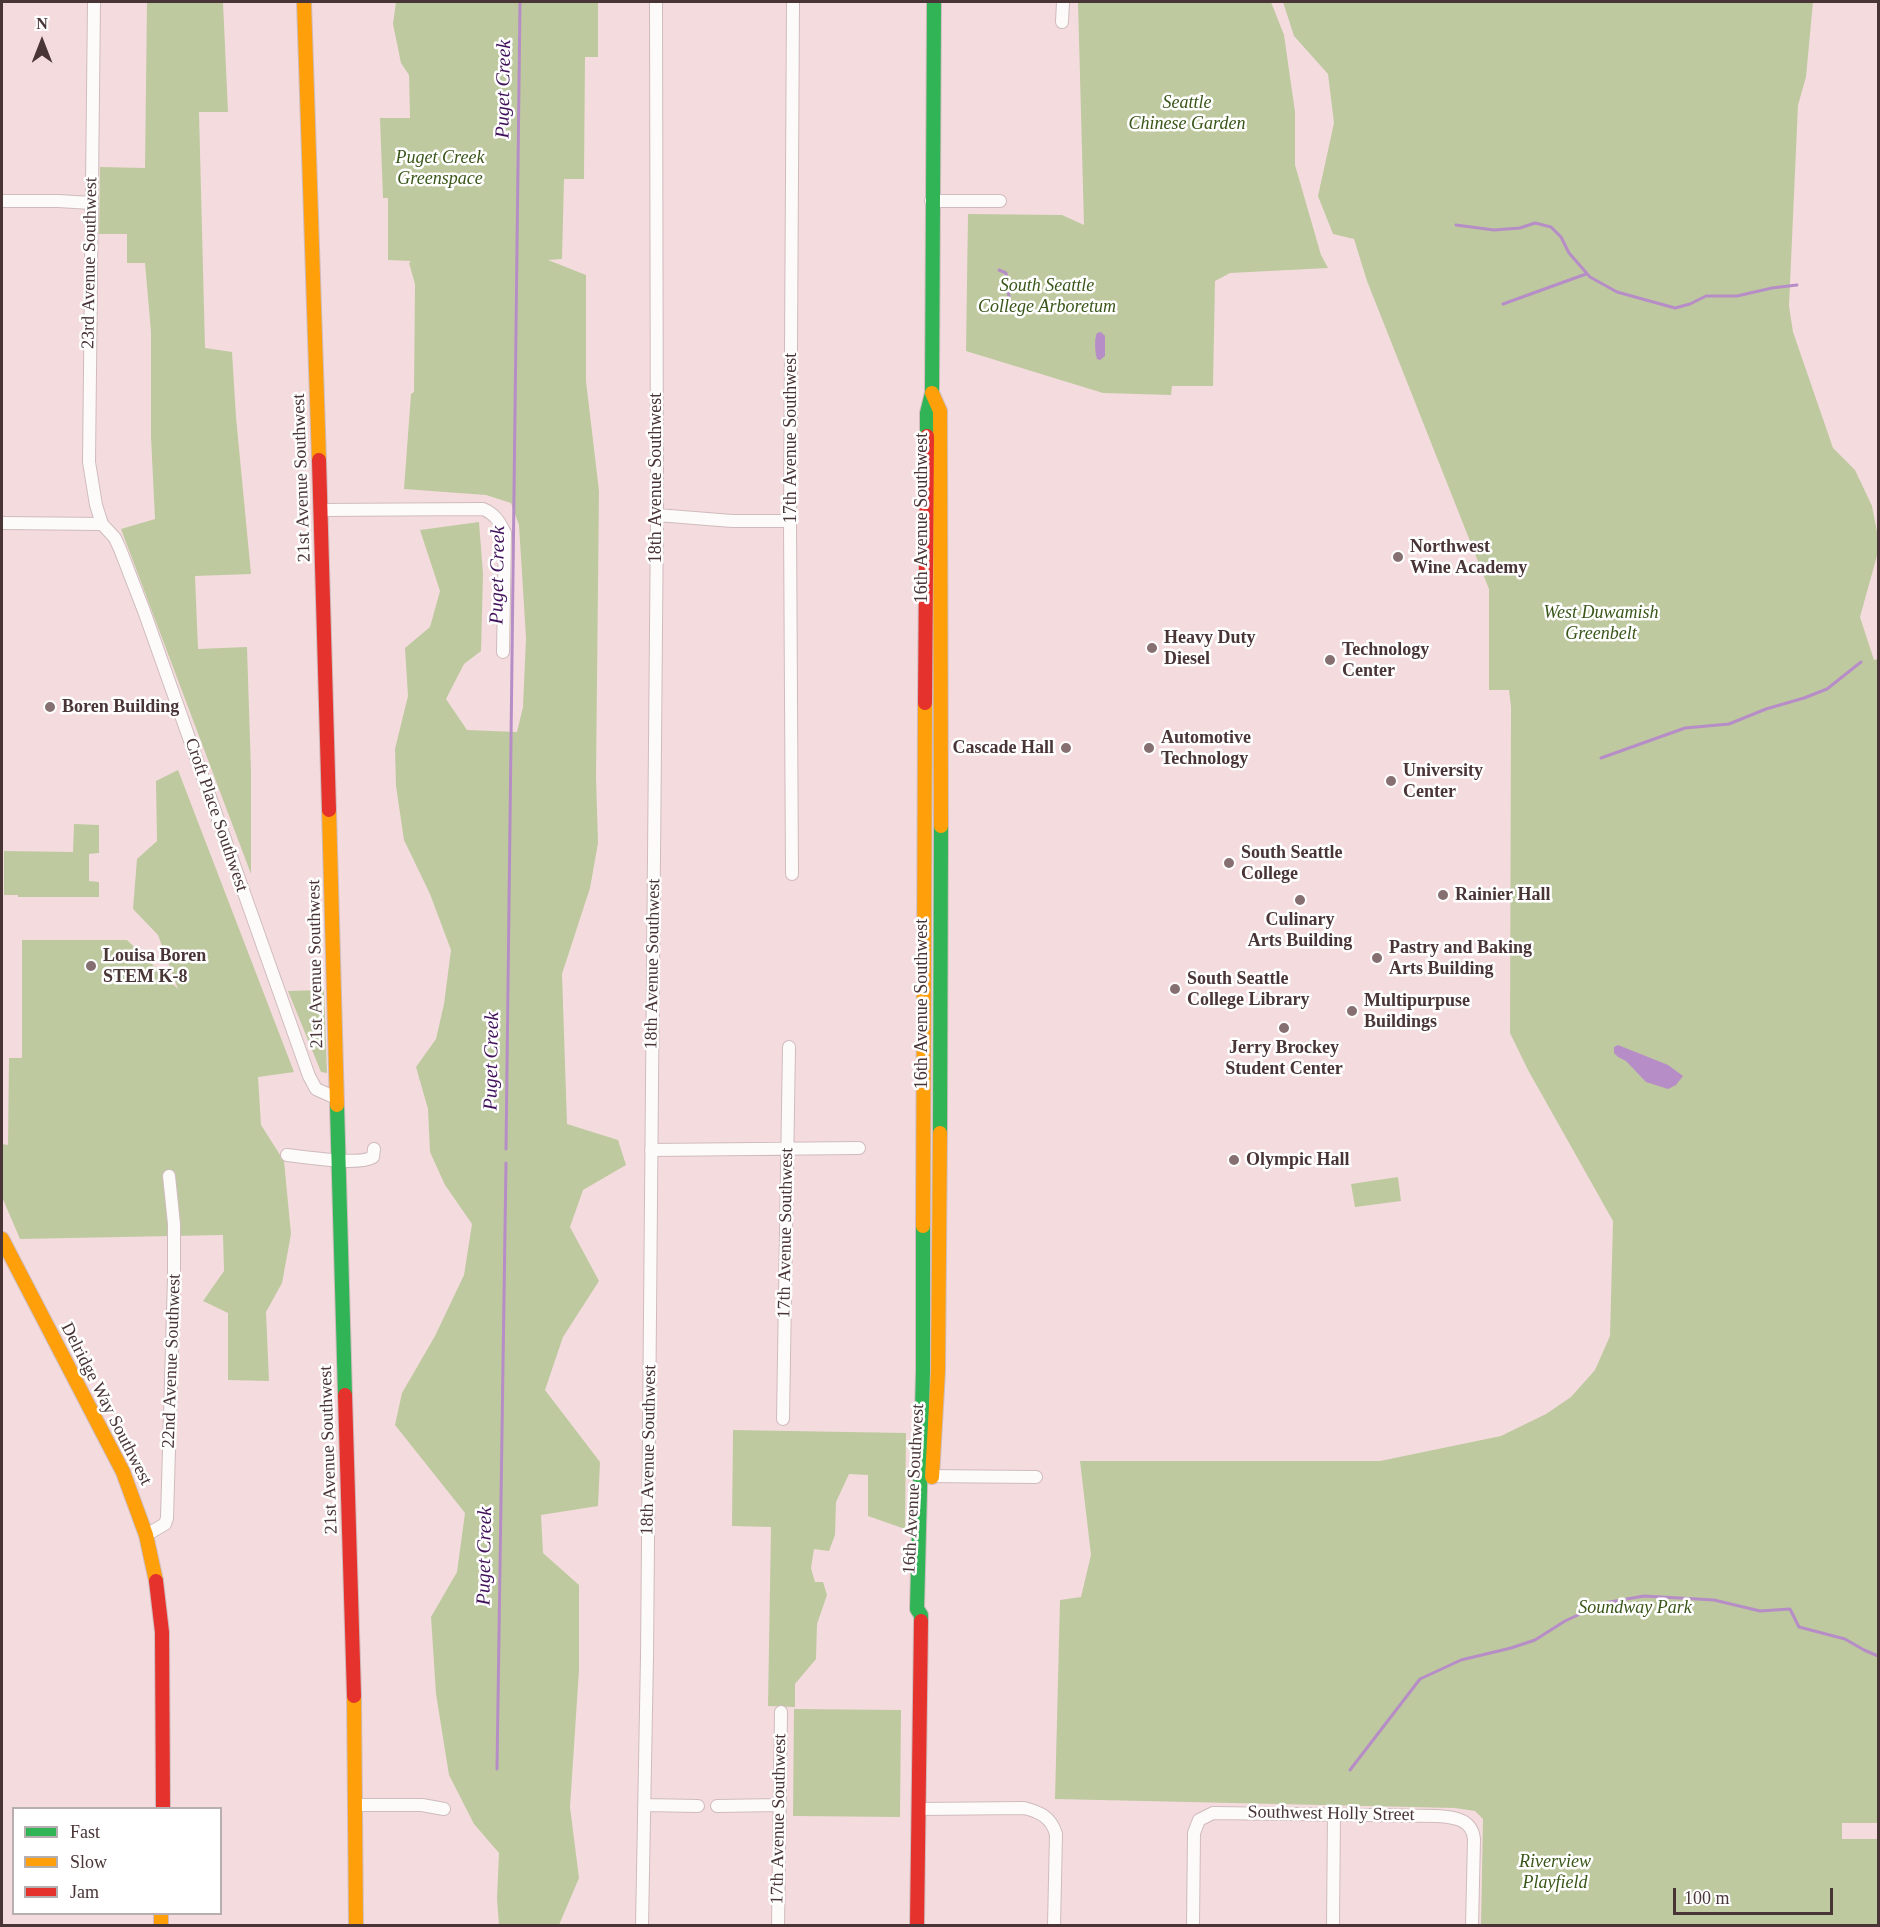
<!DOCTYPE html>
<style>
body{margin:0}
#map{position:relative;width:1880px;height:1927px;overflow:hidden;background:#f4dcde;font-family:Georgia,serif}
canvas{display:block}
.frame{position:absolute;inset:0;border:3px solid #493436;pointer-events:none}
.legend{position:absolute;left:12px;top:1807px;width:210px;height:108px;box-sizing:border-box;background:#fff;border:2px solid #b6aeaf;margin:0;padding:8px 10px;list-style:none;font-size:18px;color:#493436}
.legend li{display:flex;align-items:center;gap:12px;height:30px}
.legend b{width:30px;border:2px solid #b6aeaf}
.north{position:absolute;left:12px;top:12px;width:60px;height:60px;-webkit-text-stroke:4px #fff;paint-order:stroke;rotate:0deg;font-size:16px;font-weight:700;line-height:24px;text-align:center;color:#493436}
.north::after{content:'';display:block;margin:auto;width:21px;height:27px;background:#493436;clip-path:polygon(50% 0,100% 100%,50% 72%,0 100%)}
.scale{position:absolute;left:1673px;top:1888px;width:160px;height:27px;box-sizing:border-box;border:3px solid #493436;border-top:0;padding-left:8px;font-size:18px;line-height:21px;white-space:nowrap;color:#493436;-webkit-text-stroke:4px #fff;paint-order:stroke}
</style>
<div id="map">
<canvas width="1880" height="1927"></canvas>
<div class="frame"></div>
<ul class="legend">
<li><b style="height:8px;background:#30b455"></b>Fast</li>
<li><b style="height:8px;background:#ff9f0a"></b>Slow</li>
<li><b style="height:8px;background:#e5322d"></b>Jam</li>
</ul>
<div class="north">N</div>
<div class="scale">100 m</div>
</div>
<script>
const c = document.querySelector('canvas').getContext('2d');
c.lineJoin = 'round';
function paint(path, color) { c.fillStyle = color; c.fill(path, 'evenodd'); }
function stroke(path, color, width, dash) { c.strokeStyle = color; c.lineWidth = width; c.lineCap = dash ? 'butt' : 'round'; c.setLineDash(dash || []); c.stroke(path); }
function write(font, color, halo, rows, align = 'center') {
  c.font = font + ' Georgia,serif'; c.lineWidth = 5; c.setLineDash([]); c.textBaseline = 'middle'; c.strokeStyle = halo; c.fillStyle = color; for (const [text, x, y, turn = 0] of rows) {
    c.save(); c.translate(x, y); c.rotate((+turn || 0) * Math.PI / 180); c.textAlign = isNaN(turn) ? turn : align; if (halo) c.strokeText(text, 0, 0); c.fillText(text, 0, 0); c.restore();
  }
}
paint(new Path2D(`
 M147,2H223L228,112H199L205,348L232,352L236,417L251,574L195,576L198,649L247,647L251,771V874L121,529L155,519L151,437V332L145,263H127V234H99L100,167L145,168Z
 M396,2H598V57H585L584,179H564L562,259L548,260L586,275V381L599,491L596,777L598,843L590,888L562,974L567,1124L618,1140L626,1165L583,1190L570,1227L599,1281L563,1337L545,1390L600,1462L598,1506L541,1515L543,1553L579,1585V1670L570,1807L579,1878L559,1925H499L497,1899L499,1853L474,1824L449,1775L436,1694L431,1617L457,1572L465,1513L395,1425L402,1393L435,1336L464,1275L472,1224L445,1185L430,1152L428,1109L416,1067L436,1039L444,1004L451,950L430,894L404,840L396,786L395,749L408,696L405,648L430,627L440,591L420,530L479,522L483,574L481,651L464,664L446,699L467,730L517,732L523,707L526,638L519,525L511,503L486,495L404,489L411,394L414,392L415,284L409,263L411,261L388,260V198H383L380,118H410L409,75L401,63L393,24Z
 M1078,2H1271L1284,35L1295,112V165L1321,255L1328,268L1230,273L1215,281L1213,386H1172L1171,395L1103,393L966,351L968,214L1062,215L1084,225Z
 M1283,2H1813L1806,77L1798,105L1789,306L1793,332L1833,448L1855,470L1872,506L1878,537V552L1860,617L1874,660L1878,659V1823H1842V1839H1878V1925H1481L1483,1819L1475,1811L1455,1808L1055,1799L1060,1600L1081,1597L1091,1555L1080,1461H1380L1501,1436L1546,1414L1571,1397L1595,1370L1610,1336L1613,1221L1528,1070L1510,1033L1511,707L1509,690H1489V589L1367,281L1354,239L1333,234L1318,196L1334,123L1328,74L1294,36Z
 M178,770L294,1072L258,1077L261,1125L284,1161L291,1234L282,1283L266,1312L269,1381L228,1380V1313L203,1301L224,1271L223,1235L20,1239L2,1197V1144L8,1145L9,1058H22V940H127L178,989L158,935L133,909L137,859L157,841L156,781Z
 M74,824L99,825V853L89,854V881L99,882V897H18V895H4V851L73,852Z
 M324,990L327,1073L321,1072L288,991Z
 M1398,1177L1401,1201L1355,1207L1351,1184Z
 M733,1430L906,1433L905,1529L868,1516V1475L849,1474L836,1502L835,1535L829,1551L814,1549L811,1568L815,1582H823L827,1595L817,1624L816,1659L795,1684V1707L768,1706L771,1527L732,1526Z
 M794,1709L901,1710L900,1817L793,1816Z`), '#bec99f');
paint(new Path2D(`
 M1101,332L1105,336V356L1100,360L1097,359C1095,352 1094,339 1097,333Z
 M1618,1045L1668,1065L1683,1076L1676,1085L1668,1089L1646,1082L1626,1061L1618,1057L1614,1053V1047Z`), '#b68dc6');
stroke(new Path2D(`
 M1456,225L1494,230L1520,228L1535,223L1551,227L1561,237L1569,253L1590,277L1617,292L1675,308L1690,304L1706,296H1737L1772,288L1797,285
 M999,270L1006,273L1009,297
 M1503,304L1586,274
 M1601,758L1685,728L1729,724L1766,709L1804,698L1827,689L1861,662
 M506,1149L520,2
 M497,1769L506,1163
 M1350,1770L1420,1679L1461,1660L1511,1648L1535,1640L1565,1621L1604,1603L1644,1596L1714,1600L1760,1611L1790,1609L1799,1627L1845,1639L1864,1650L1878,1656`), '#b68dc6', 3);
const street = new Path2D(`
 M94,2L89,462L96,505L102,524L115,538L120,549L144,611L309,1076L316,1089L336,1098
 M1062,22L1063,2
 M2,201H58L92,203
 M931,201H1000
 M321,510L483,509C495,514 499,521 505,533L503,652
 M657,515L732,521H790
 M2,523L102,524
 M792,874L790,521L793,2
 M651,1150L859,1148
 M287,1155C306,1157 359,1166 373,1157L374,1149
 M783,1419L789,1047
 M925,1476L1036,1477
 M146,1535L165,1524L167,1518L174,1278V1224L169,1176
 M357,1805H422L444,1809
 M644,1805L698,1806
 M717,1806L780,1805
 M919,1809L1024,1808C1040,1812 1051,1817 1056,1834L1054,1926
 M642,1926L647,1656L657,515L656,2
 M778,1926L781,1712
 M1193,1926L1194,1833L1199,1820L1213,1813L1437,1816C1454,1817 1472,1819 1474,1839L1472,1926
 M1333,1926L1334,1814`);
const fast = new Path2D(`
 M927,436V413L932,393L934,2
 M337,1105L345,1395
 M940,1133L941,826
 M921,1621V1615L917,1609L923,1371V1226`);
const slow = new Path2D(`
 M304,2L319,460
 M932,393L940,411L941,826
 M329,810L337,1105
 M923,1226L925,703
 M2,1239L123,1472L146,1535L156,1581
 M932,1477L938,1371L940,1133
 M354,1696L356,1926
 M161,1914V1926`);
const jam = new Path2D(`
 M319,460L329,810
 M925,703L927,436
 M345,1395L354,1696
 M156,1581L162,1632L163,1808
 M917,1926L921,1621`);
stroke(street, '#cfbbbd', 14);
stroke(fast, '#cfbbbd', 16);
stroke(slow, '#cfbbbd', 16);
stroke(jam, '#cfbbbd', 16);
stroke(street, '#fdfafa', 12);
stroke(fast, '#30b455', 14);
stroke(slow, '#ff9f0a', 14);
stroke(jam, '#e5322d', 14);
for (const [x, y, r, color] of [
 [1398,557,6,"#856f71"],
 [1152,648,6,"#856f71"],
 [1330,660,6,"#856f71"],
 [50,707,6,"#856f71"],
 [1066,748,6,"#856f71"],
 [1149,748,6,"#856f71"],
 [1391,781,6,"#856f71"],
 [1229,863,6,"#856f71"],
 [1443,895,6,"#856f71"],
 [1300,900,6,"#856f71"],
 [1377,958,6,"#856f71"],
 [91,966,6,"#856f71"],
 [1175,989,6,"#856f71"],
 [1352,1011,6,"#856f71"],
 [1284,1028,6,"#856f71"],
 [1234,1160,6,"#856f71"]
]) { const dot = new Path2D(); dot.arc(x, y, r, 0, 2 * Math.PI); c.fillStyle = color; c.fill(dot); stroke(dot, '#fff', 2); }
write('italic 18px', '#395619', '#fff', [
 ["Seattle",1187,103],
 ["Chinese Garden",1187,124],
 ["Puget Creek",440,158],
 ["Greenspace",440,179],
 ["South Seattle",1047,286],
 ["College Arboretum",1047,307],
 ["West Duwamish",1601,613],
 ["Greenbelt",1601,634],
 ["Soundway Park",1635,1608],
 ["Riverview",1555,1862],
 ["Playfield",1555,1883]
]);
write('18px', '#493436', '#fff', [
 ["23rd Avenue Southwest",90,263,-89],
 ["17th Avenue Southwest",791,438,-90],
 ["21st Avenue Southwest",302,478,-92],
 ["18th Avenue Southwest",656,478,-90],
 ["16th Avenue Southwest",922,518,-90],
 ["Croft Place Southwest",216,815,71],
 ["21st Avenue Southwest",316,964,-91],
 ["18th Avenue Southwest",653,964,-89],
 ["16th Avenue Southwest",922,1004,-90],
 ["17th Avenue Southwest",786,1233,-89],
 ["22nd Avenue Southwest",172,1361,-88],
 ["Delridge Way Southwest",106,1404,63],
 ["21st Avenue Southwest",329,1450,-92],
 ["18th Avenue Southwest",649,1450,-89],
 ["16th Avenue Southwest",914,1489,-87],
 ["Southwest Holly Street",1331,1814,1],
 ["17th Avenue Southwest",779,1819,-89]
]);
write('bold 18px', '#493436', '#fff', [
 ["Northwest",1410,547],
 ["Wine Academy",1410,568],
 ["Heavy Duty",1164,638],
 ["Diesel",1164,659],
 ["Technology",1342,650],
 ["Center",1342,671],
 ["Boren Building",62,707],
 ["Automotive",1161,738],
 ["Technology",1161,759],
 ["Cascade Hall",1054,748,"right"],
 ["University",1403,771],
 ["Center",1403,792],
 ["South Seattle",1241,853],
 ["College",1241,874],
 ["Rainier Hall",1455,895],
 ["Culinary",1300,920,"center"],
 ["Arts Building",1300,941,"center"],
 ["Pastry and Baking",1389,948],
 ["Arts Building",1389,969],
 ["Louisa Boren",103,956],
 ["STEM K-8",103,977],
 ["South Seattle",1187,979],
 ["College Library",1187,1000],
 ["Multipurpuse",1364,1001],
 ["Buildings",1364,1022],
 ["Jerry Brockey",1284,1048,"center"],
 ["Student Center",1284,1069,"center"],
 ["Olympic Hall",1246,1160]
], 'left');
write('italic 20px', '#41105a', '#fff', [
 ["Puget Creek",504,89,-89],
 ["Puget Creek",498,575,-89],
 ["Puget Creek",492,1061,-89],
 ["Puget Creek",485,1556,-89]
]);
</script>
